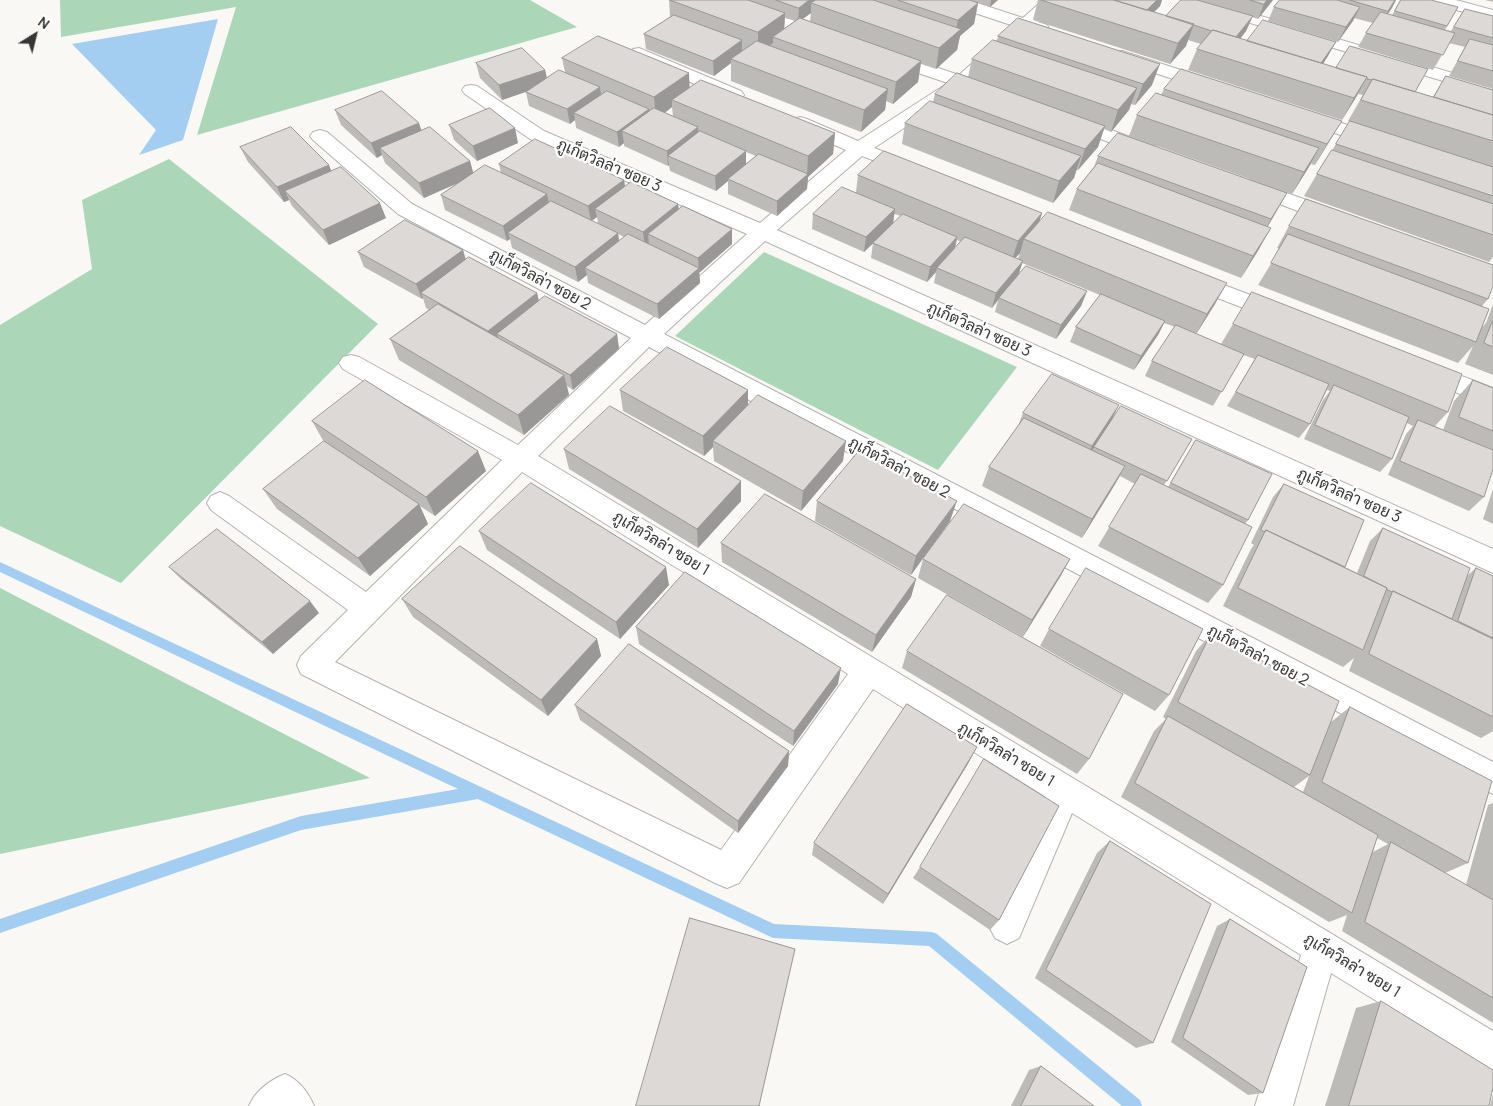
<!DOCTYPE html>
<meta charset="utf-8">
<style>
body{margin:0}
#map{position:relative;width:1493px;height:1106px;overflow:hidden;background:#f9f8f5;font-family:Manrope,sans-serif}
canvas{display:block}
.north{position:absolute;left:10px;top:10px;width:50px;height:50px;-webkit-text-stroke:4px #fff;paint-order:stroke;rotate:36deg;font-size:14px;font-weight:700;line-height:20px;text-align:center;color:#363634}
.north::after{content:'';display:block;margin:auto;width:18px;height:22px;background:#363634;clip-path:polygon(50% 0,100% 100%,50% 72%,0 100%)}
</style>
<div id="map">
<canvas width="1493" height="1106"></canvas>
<div class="north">N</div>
</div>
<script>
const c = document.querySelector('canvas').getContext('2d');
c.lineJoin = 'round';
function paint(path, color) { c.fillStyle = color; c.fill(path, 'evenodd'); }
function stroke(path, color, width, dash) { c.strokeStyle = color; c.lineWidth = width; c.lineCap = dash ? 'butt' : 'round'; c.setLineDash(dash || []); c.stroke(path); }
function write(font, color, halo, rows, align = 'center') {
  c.font = font + ' Manrope,Sarabun,sans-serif'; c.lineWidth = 4.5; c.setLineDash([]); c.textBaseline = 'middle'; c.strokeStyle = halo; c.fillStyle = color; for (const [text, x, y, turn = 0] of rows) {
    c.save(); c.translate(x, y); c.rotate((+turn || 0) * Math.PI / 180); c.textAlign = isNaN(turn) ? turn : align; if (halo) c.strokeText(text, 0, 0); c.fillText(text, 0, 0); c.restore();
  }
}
paint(new Path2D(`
 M60,0H530L577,27L197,135L236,7L61,37Z
 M169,159L378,324L121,583L0,526V325L92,269L82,200Z
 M764,252L1017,367L938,470L675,336Z
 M0,588L370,778L0,854Z`), '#abd7b8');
paint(new Path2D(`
 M218,19L183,140L139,155L156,130L72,44Z`), '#a3cef1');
paint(new Path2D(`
 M0,562L774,924L932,932L937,934L1140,1100L1142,1106H1122L929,946L773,938L478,799L301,830L0,933V919L301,816L458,789L0,572Z`), '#a3cef1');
const service = new Path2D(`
 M285,1074C299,1080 308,1092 314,1106H249C255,1091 270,1080 285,1074Z`);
const minor = new Path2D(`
 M708,0H732L831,32L834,36L831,40L825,41L819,40L710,3Z
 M943,0H968L1023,18L1043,0H1061L1038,22L1047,25L1049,29L1047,33L1041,34L1029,31L975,80L981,82L984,86L981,90L975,91L964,88L874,148L882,151L885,155L882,159L875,161L862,156L777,230L1493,549V573L765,241L664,334L1493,762V794L649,347L538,456L1493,1031V1071L1480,1065L1331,973L1293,1106H1255L1301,955L1072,813L1019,938L1007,944L995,938L989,926L1046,797L873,689L739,883L727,888L715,883L301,674L297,665L301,656L348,610L211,510L207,503L211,496L220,492L229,496L366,592L502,460L343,369L339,363L343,357L351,355L359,357L518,445L631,338L398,214L313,140L310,136L313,132L320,130L327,132L412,204L645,325L747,234L530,139L465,94L462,90L465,86L471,85L477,86L544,131L760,223L846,150L793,127L791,123L793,119L800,117L807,119L858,141L948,83L879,60L876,56L879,52L885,51L891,52L959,75L1014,26L945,3ZM522,472L848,674L721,850L335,662Z
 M1182,0H1207L1493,85V96L1184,3Z
 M1429,0H1456L1493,10V20L1431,3Z
 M639,48L741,91L744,95L741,99L735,100L729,99L633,57L630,53L633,49Z
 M1122,51L1218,82L1221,86L1218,90L1212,91L1206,90L1116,60L1113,56L1116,52Z
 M1302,110L1387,138L1390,142L1387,146L1380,148L1295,120L1293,116L1295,112Z
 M1067,114L1155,146L1158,150L1155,154L1148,156L1141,154L1060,124L1058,120L1060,116Z
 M1250,180L1343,213L1346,218L1343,223L1336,224L1329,223L1243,190L1240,186L1243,182Z
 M1187,271L1290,310L1293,315L1290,320L1282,323L1179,283L1176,278L1179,273Z
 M1425,362L1493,388V407L1417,377L1413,371L1417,365Z`);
stroke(service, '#b4b3b0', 2);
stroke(minor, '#b4b3b0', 2);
paint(service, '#fff');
paint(minor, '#fff');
paint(new Path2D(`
 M669,0H998L990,7L978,3L974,24L960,36L957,50L936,69L921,64L918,82L893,104L886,101L885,110L861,132L731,81V63L714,76L646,49L644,34L670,17ZM811,13L810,22L803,19ZM785,18L795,21L784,29Z
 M1038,0H1162L1160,6L1154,12L1166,16L1181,0H1273L1258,19L1252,17L1246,31L1240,39L1247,41L1328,56L1323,64L1433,97L1446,76L1493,90V257L1489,262L1304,196L1317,174L1350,122L1348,121L1363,95L1358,94L1342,120L1188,70L1197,49L1201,44L1188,40L1186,46L1170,64L1033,20Z
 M1280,0H1396L1388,14L1392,15L1401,0L1458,7L1445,30L1451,31L1465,9L1493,16V89L1449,76L1465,47L1449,43L1433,70L1358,47L1366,33L1373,23L1354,18L1338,42L1268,21L1274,7Z
 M1485,0H1493V2Z
 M998,36L1152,85L1135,105L1131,104L1129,110L1111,132L1104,129L1098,147L1078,170H1076L1074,178L1053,203L902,144L905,123L933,102L935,94L968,77L972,59L997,42Z
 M562,58L690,87L835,133L833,154L808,177L807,189L777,216L728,194V181L716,191L670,171L669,165L668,166L624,146V143L619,147L576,128L575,120L570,124L529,106L526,92L502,100L480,78L476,63L545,70L547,78L565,72ZM672,107L673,116L665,113ZM746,152L756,156L746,164Z
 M1164,89L1329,142L1315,165L1311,164L1292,194L1129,136L1137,115L1161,95Z
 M335,110L421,130L470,161L473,172L501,173L499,164L624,180L625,186L678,204L679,209L732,244L699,273L700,283L659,319L588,283L587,275L578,282L512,248L510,239L507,241L445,210L441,195L457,183L424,198L385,163L382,155L377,158L341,125ZM597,217L598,223L592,221ZM618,234L624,237L619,241Z
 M449,125L518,143L477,161L454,140Z
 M240,147L331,171L386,218L329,245L292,206L289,200L284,202L248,162Z
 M1098,156L1287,193L1268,226L1259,249L1241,278L1069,210L1077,189L1094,167Z
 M858,175L1042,213L1039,222L1215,304L1196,334L1221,344L1233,324L1448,412L1435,426L1443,430L1454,401L1473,380L1493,388V469L1484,497L1469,511L1388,475L1406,434L1413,426L1407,423L1392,459L1380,472L1304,439L1323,400L1330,391L1327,390L1310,424L1299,438L1227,406L1255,359L1243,355L1213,406L1145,376L1152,361L1175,327L1164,323L1158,335L1134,370L1070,342L1076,327L1100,295L1022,263L1019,273L1087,291L1081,306L1056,339L995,312L998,300L992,308L934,283L936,272L927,282L871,258L873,243L901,216L894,214L893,224L864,252L812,229L813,214L856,192ZM957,240L961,242L955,248ZM1020,253L1018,259L1015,258Z
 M1289,226L1488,299L1482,306L1481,328L1486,323L1493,304V375L1465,364L1473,346L1458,363L1258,285L1280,249L1277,248Z
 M463,250L466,260L537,293L539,300L617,334L619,349L573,390L567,386L569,395L524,435L399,360L390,339L429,310L426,308L423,298L422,299L364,267L358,252Z
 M620,390H748V405L843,461L801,511L714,461L713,447L704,456L623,411Z
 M1023,413L1113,417L1192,439L1164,485L1168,487L1196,440L1248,520L1245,524L1223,585L1208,603L1098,546L1135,484L1120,476L1082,538L982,486L989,467L1018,426Z
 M312,421L486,471L435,516L420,506L428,524L370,576L277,509L263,489L324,442Z
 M564,449L741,481V501L698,548L569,469Z
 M1284,484L1345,567L1357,573L1370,541L1383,528L1468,575L1476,568L1493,576V731L1481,738L1349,671L1354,658L1343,667L1223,606L1251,549L1254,545L1251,543L1273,497Z
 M1493,489V524L1483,519Z
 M817,501L950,521L911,575L815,521Z
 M479,531L669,585L620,639L487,550Z
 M721,543L916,579L911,597L872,652L722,562Z
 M923,559H1070L1060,577L1023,637L918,578Z
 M169,567L319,613L273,654L181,579Z
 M402,599L597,639L601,656L548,716L413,617Z
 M636,627L838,684L793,746L639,644Z
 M1049,629L1169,695L1155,711L1040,646Z
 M1211,634L1331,722L1350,707L1468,863L1445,873L1466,885L1488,805L1493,803V1023L1342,931L1347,915L1329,922L1121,797L1154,731L1166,719L1163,717L1196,651ZM1309,776L1303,792L1294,787ZM1377,838L1388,844L1373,852Z
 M907,651L1089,759L1077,774L902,668Z
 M575,705L789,751L788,766L738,833L580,720Z
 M969,762L883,904L812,855L814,843Z
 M1110,841L1153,1043L1136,1048L1035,978L1097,853Z
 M920,867L999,920L990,930L913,878Z
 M1230,919L1263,1093L1248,1095L1171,1042L1217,926Z
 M1381,1001L1489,1106H1325L1356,1008Z
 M1041,1066L1094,1106H1011L1029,1070Z
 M1493,1094V1106H1490Z`), '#bdbbb8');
paint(new Path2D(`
 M809,0H822L811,3V13L798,22L799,8Z
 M991,0H998L990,7Z
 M1157,0H1162L1160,6L1141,26L1146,11Z
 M1267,0H1273L1258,19L1264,4Z
 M1395,0H1396L1392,8L1380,25Z
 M978,3L974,24L960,36L957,50L936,69L939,48L955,34L958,20Z
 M1360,7L1353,21L1338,42L1346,27Z
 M785,13L784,34L773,37V43L758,54V32Z
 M1253,16L1246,31L1229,53L1235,38Z
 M1194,24L1186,46L1170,64L1178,43Z
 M742,40V55L731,59V63L714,76L713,61Z
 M1336,42L1328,56L1313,79L1320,64Z
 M921,61L918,82L893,104L896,82Z
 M1160,64L1152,85L1135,105L1143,84Z
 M545,70L548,84L502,100L499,85Z
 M689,73L690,95L672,100V107L656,119L654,97Z
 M1367,77L1355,99L1342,120L1354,98Z
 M600,87L602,102L574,113L575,120L570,124L567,109Z
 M1137,88L1129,110L1111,132L1118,110Z
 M888,89L885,110L861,132L864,110Z
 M649,109L651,124L622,131L624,143L619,147L617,132Z
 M1342,121L1329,142L1315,165L1327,144Z
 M419,123L424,138L380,148L382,155L377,158L371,143Z
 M1105,126L1098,147L1078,170L1085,149Z
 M698,127L699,142L668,156L669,165L668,166L667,151Z
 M515,128L518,143L477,161L473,146Z
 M835,133L833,154L808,177L807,189L777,216V201L807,175L808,156Z
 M1319,148L1307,170L1292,194L1304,172Z
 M746,151V166L728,179V181L716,191L715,176Z
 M1081,156L1074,178L1053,203L1059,181Z
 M470,161L474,176L424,198L419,183Z
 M329,165L335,180L285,191L289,200L284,202L277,187Z
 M624,180L626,195L595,209L597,217L591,221L588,206Z
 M1287,193L1275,214L1259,241L1271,219Z
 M547,194L550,209L508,233L510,239L507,241L503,226Z
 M380,203L386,218L329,245L323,230Z
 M678,204L679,219L648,234L649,244L645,247L643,232Z
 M895,209L893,224L864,252L866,237Z
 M1042,213L1035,235L1024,239L1020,253L1011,263L1018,241Z
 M1271,228L1259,249L1241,278L1253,256Z
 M732,229V244L699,273L698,258Z
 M618,233L620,248L585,268L587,275L578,282L575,267Z
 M957,237L954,252L937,268L936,272L927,282L930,267Z
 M463,250L467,265L421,293L423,298L422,299L416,284Z
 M1023,261L1018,276L999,298L998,300L992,308L996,293Z
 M699,268L700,283L659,319L657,304Z
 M1227,283L1215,304L1195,336L1207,314Z
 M1087,291L1081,306L1056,339L1061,325Z
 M537,293L540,308L497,334L499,341L493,346L488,331Z
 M1165,321L1158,335L1134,370L1141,356Z
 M617,334L619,349L573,390L570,375Z
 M564,375L569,395L524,435L518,415Z
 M748,390V411L713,441V447L704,456L703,436Z
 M1119,405L1112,419L1086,460L1092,446Z
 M846,441L843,461L801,511L803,491Z
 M478,451L486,471L435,516L426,497Z
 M1125,466L1114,486L1082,538L1092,519Z
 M741,481V501L698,548L697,529Z
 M957,501L950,521L911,575L916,556Z
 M419,504L428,524L370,576L358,558Z
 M1070,559L1060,577L1023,637L1032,620Z
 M666,567L669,585L620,639L616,622Z
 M916,579L911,597L872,652L876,635Z
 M310,601L319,613L273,654L262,642Z
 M597,639L601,656L548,716L541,700Z
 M841,668L838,684L793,746L794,731Z
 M977,747L969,762L883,904L888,894Z
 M789,751L788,766L738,833V821Z`), '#9a9896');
const building = new Path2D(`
 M670,0H748L785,13L758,32Z
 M776,0H809L799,8Z
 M816,0H873L961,29L939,48L811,3Z
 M898,0H970L978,3L958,20Z
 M1041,0H1114L1194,24L1178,43Z
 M1114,0H1157L1147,10Z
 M1181,0H1197L1253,16L1236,37L1213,30L1212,31L1166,16Z
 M1250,0H1267L1264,4Z
 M1280,0H1337L1360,7L1346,27L1274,7Z
 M1350,0H1395L1388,11Z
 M1401,0H1431L1458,7L1447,26L1395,11Z
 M1465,9L1493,16V38L1454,27Z
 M1381,12L1455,33L1443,55L1366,33Z
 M674,15L742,40L713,61L644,34Z
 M800,18L921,61L896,82L773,37Z
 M1018,18L1160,64L1143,84L998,36Z
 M1263,20L1336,42L1321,63L1247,41Z
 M1213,30L1367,77L1354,98L1197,49Z
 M598,36L689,73L654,97L562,58Z
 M1470,39L1493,45V71L1458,61Z
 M993,40L1137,88L1118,110L972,59Z
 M757,41L888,89L864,110L731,59Z
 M1350,46L1428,69L1415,92L1373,79L1372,80L1367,79V77L1336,68Z
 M522,48L545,70L499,85L476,63Z
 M1181,69L1342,121L1327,144L1164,89Z
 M559,70L600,87L567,109L526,92Z
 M957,73L1105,126L1085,149L935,94Z
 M1446,76L1493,90V115L1434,97Z
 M1373,79L1493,115V141L1361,100Z
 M701,80L835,133L808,156L672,100Z
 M382,91L419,123L371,143L335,110Z
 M607,91L649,109L617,132L574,113Z
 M1156,93L1319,148L1304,172L1137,115Z
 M930,101L1081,156L1059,181L905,123Z
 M490,108L515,128L473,146L449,125Z
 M654,108L698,127L667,151L622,131Z
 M1350,121L1493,167V196L1336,144Z
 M291,127L329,165L277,187L240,147Z
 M430,127L470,161L419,183L380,148Z
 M700,131L746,151L715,176L668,156Z
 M1118,133L1287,193L1271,219L1098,156Z
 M535,139L624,180L588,206L499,164Z
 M1332,150L1493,204V235L1317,174Z
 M884,151L1042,213L1018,241L858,175Z
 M759,154L808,174L777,201L728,179Z
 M1098,163L1271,228L1253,256L1077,189Z
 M485,165L547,194L503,226L441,195Z
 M341,167L380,203L323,230L285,191Z
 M631,182L678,204L643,232L595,209Z
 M842,187L895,209L866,237L813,214Z
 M1306,199L1493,265V286L1488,299L1289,226Z
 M551,201L618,233L575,267L508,233Z
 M683,206L732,229L698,258L648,234Z
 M1048,212L1227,283L1207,314L1024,239Z
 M903,214L957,237L930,267L873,243Z
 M405,220L463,250L416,284L358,252Z
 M628,234L699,268L657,304L585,268Z
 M1288,234L1489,309L1476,342L1271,263Z
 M965,237L1023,261L996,293L937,268Z
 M469,257L537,293L488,331L421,293Z
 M1026,266L1087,291L1061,325L999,298Z
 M1252,292L1462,374L1448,412L1233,324Z
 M1101,294L1165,321L1141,356L1076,327Z
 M545,296L617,334L570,375L497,334Z
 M438,304L564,375L518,415L390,339Z
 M1493,320V347L1484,343Z
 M1176,325L1244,354L1222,392L1152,361Z
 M667,347L748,390L703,436L620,390Z
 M1258,355L1329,384L1310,424L1236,392Z
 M1052,374L1119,405L1092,446L1023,413Z
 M365,380L478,451L426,497L312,421Z
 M1473,380L1493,388V431L1459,417Z
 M1334,385L1409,417L1392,459L1315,425Z
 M758,395L846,441L803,491L713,441Z
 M610,406L741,481L697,529L564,449Z
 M1121,406L1192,439L1167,481L1094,447Z
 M1024,418L1125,466L1092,519L989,467Z
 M1418,420L1493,450V469L1484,497L1400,461Z
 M1196,440L1272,474L1248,520L1171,483Z
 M324,441L419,504L358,558L263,489Z
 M860,450L957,501L916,556L817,501Z
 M1141,474L1252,527L1223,585L1109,527Z
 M531,483L666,567L616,622L479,531Z
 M1284,484L1364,520L1345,567L1266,530L1265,532L1261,530Z
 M765,494L916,579L876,635L721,543Z
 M964,504L1070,559L1032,620L923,559Z
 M1383,528L1470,568L1452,619L1393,591L1392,592L1386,589L1387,588L1364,576Z
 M217,529L310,601L262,642L169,567Z
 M1266,530L1387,588L1363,650L1238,588Z
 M460,546L597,639L541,700L402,599Z
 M1086,568L1203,629L1169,695L1049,629Z
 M1476,568L1493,576V638L1458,621Z
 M685,572L841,668L794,731L636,627Z
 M1393,591L1493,639V717L1369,654Z
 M947,595L1123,694L1089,759L907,651Z
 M1211,634L1339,701L1310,775L1178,702Z
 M629,644L789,751L738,821L575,705Z
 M907,704L977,747L888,894L814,843Z
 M1350,707L1492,781L1468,863L1322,782Z
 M1168,716L1378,835L1352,913L1135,783Z
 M984,759L1059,806L999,920L920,867Z
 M1110,841L1211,904L1153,1043L1046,970Z
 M1391,842L1493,900V998L1365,922Z
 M690,918L795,949L759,1106H636Z
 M1230,919L1307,967L1263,1093L1183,1038Z
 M1381,1001L1493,1070V1087L1489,1106H1349Z
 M1041,1066L1094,1106H1021Z`);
paint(building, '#dcd9d6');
stroke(building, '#9a9896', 1);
write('16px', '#363634', '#fff', [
 ["ภูเก็ตวิลล่า ซอย 3",609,166,23],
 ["ภูเก็ตวิลล่า ซอย 2",540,280,28],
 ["ภูเก็ตวิลล่า ซอย 3",979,330,24],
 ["ภูเก็ตวิลล่า ซอย 2",899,468,28],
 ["ภูเก็ตวิลล่า ซอย 3",1349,496,24],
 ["ภูเก็ตวิลล่า ซอย 1",661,544,31],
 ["ภูเก็ตวิลล่า ซอย 2",1258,656,28],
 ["ภูเก็ตวิลล่า ซอย 1",1006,755,31],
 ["ภูเก็ตวิลล่า ซอย 1",1352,966,31]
]);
</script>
